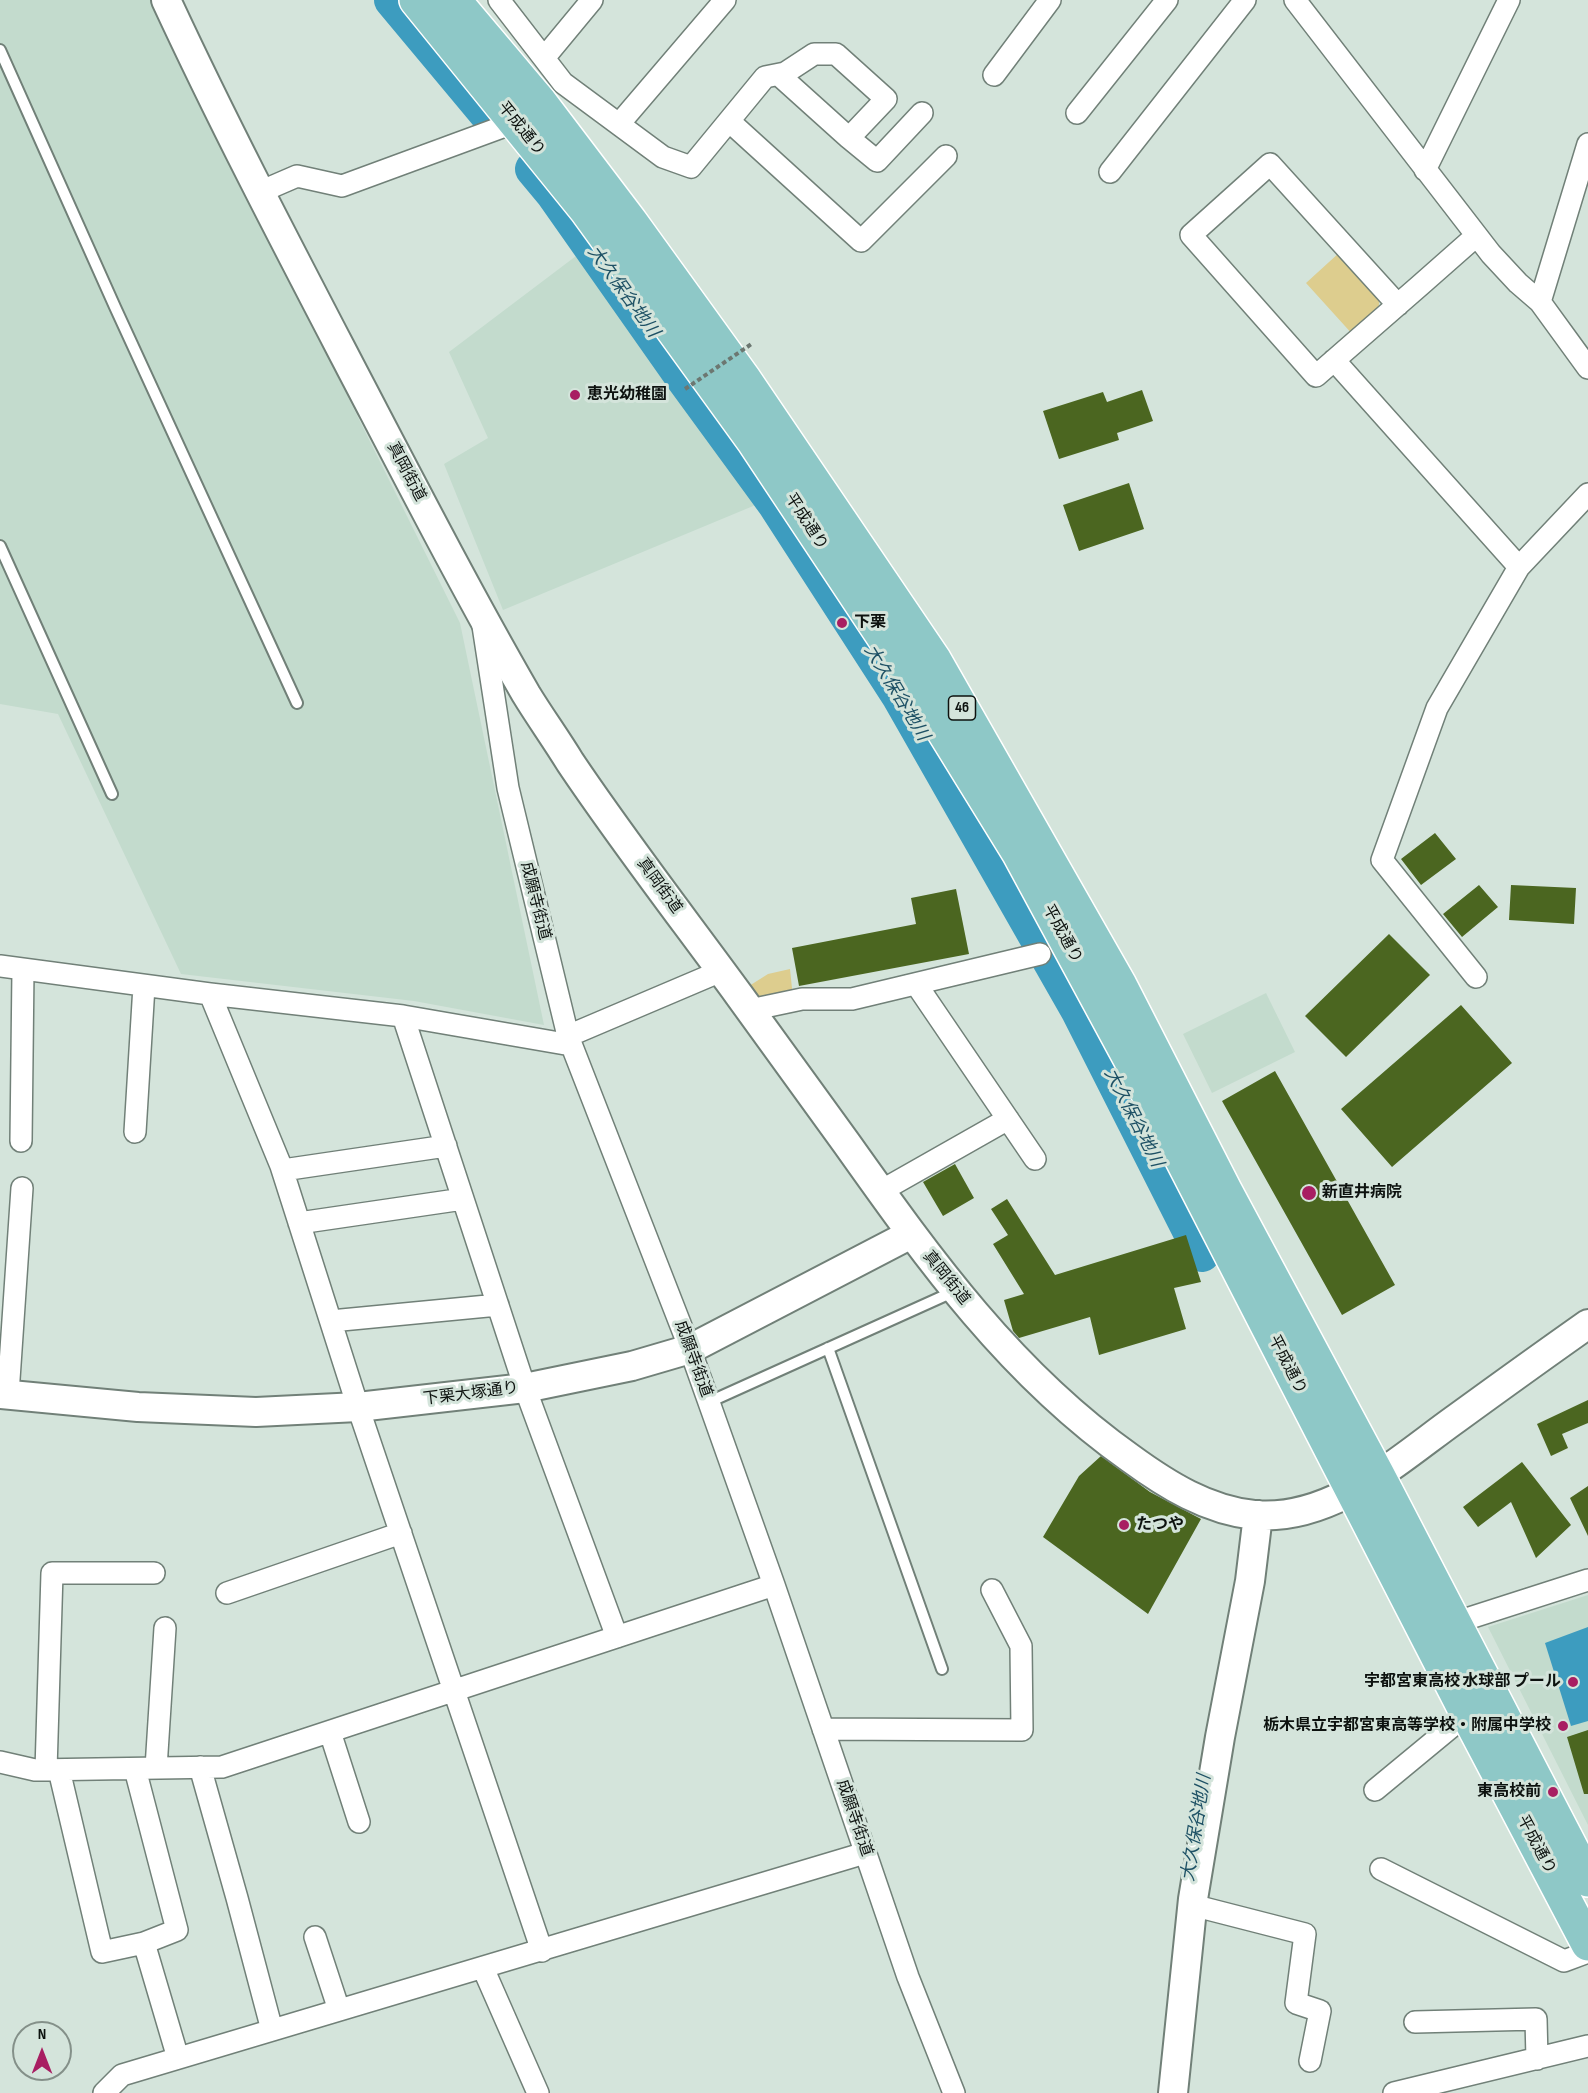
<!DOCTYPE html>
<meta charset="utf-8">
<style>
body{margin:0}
#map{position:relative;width:1588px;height:2093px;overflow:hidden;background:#d4e4db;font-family:"Sofia Sans Condensed",sans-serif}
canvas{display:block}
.north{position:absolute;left:12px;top:2021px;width:60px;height:60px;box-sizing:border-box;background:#d4e4db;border:2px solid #849089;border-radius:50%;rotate:0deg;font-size:16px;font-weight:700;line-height:24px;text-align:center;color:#0d120f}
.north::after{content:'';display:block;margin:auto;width:21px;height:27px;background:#a81e62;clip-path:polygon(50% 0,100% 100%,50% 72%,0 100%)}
</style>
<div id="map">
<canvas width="1588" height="2093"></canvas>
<div class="north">N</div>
</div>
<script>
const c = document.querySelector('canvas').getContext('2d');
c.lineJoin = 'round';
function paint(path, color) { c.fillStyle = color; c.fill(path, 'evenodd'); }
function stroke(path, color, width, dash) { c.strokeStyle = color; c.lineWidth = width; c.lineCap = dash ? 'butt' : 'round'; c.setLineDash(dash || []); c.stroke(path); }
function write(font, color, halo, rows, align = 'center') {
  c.font = font + ' "Sofia Sans Condensed","Noto Sans JP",sans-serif'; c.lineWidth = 6; c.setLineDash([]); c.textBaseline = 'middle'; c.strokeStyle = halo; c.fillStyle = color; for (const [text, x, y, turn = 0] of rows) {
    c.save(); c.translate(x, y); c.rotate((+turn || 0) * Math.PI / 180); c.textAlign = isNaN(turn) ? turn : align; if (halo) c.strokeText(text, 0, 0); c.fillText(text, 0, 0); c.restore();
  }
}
paint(new Path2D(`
 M0,0H151L460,623L544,1025L414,1001L181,974L58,714L0,704Z
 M580,253L758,504L503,610L444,464L488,438L449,352Z
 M1266,993L1295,1052L1212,1093L1183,1034Z
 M1588,1595V1825L1488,1627Z`), '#c3dbcd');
paint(new Path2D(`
 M1340,252L1380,296L1378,312L1354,336L1306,283Z
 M790,969L793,998L761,1003L749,986L768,974Z`), '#ddcd8e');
paint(new Path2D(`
 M1588,1627V1721L1571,1726L1545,1643Z`), '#3d9cbf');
stroke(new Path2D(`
 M392,0L488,115
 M533,169L553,193L681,375L776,505L900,697L1079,1011L1202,1254`), '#3d9cbf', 36);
paint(new Path2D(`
 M1142,390L1153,421L1117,433L1119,440L1059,459L1043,411L1103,392L1107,402Z
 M1129,483L1144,529L1079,551L1063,505Z
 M1435,833L1456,859L1421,885L1401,859Z
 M1479,885L1498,907L1462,937L1443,914Z
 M1511,885L1576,888L1574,924L1509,920Z
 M956,889L969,954L799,986L792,948L916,924L911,898Z
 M1389,934L1430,975L1346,1057L1305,1016Z
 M1461,1005L1512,1063L1392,1167L1341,1109Z
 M1275,1071L1395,1285L1342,1315L1222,1101Z
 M955,1164L974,1198L943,1216L923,1182Z
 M1007,1199L1055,1275L1186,1235L1201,1282L1174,1288L1186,1329L1099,1355L1090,1317L1019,1338L1013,1331L1004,1300L1024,1294L993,1244L1008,1235L991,1209Z
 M1588,1400V1423L1562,1434L1568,1448L1551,1456L1537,1424Z
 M1101,1456L1150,1492L1201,1519L1148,1614L1043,1537L1079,1476Z
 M1522,1462L1571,1525L1536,1558L1511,1502L1478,1527L1463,1507Z
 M1588,1486V1536L1570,1498Z
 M1588,1730V1794H1584L1567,1737Z`), '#4b6620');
const lane = new Path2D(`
 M0,50L115,307L297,703
 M0,546L112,794
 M828,1348L942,1669
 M709,1402L955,1291`);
const street = new Path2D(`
 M499,0L563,83L663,157L691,167L765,77L785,73L814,54H836L886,99L849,138L779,75
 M1295,0L1491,254L1518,283L1540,302L1588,368
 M544,58L592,0
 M994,75L1050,0
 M1077,113L1167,0
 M729,121L861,241L946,156
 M619,124L725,0
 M849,138L877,161L922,113
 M1425,170L1509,0
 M1110,172L1245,0
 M260,192L297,176L342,186L516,122L524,116
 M1540,302L1588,144
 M1398,305L1270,164L1191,235L1316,376C1369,330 1423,283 1476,236
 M1334,360L1519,567L1588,494
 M483,626L508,788L568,1036L690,1349L774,1585L908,1977L954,2093
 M0,966L210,994L403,1016L571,1045
 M1476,977L1382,860L1437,708L1519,567
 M916,984L1035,1159
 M210,994L281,1166L358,1407L542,1951
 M750,1010L802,999H852L1040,954
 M403,1016L525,1388L617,1637
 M568,1036L721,971
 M135,1132L144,986
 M21,1141L23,970
 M283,1170L446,1146
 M881,1191L1008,1119
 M299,1223L463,1199
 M331,1321L498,1305
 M8,1394L22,1188
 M227,1593L401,1533
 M1454,1623L1588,1580
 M823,1729L1022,1730L1021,1646L992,1590
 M330,1732L359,1822
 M0,1762L35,1770L222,1767L774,1585
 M200,1767L237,1898L272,2030
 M156,1768L165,1628
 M135,1769L177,1930L144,1943
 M46,1770L52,1573H154
 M59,1770L102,1952L144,1943L178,2058
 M1375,1790L1467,1714
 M1381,1869L1564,1961L1588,1952
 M1192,1905L1305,1934L1296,2003L1320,2011L1310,2061
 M315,1937L339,2010
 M483,1968L538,2093
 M1415,2022L1536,2019L1537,2059
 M104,2093L122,2075L865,1853
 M1394,2093L1588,2046`);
const secondary = new Path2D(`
 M166,0C224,125 288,247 352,370C409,479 465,588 526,694C540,717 556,739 570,762C623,841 682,917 739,995C775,1044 811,1094 847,1144C930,1261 1011,1374 1130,1458C1167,1485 1207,1510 1254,1515C1332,1522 1398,1460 1457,1418C1501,1386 1544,1355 1588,1324
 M0,1394L138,1407L256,1412L358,1407L525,1388L632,1366L690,1349L911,1234
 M1173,2093L1193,1899L1220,1737L1250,1581L1258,1515`);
const primary = new Path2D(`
 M416,0L586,210L754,442L910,677L1018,852L1130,1059L1467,1714L1588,1944
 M454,0L540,102L631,222L745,380L934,659L1120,985L1225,1190L1378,1475L1588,1880`);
stroke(lane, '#718078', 14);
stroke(street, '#718078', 24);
stroke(secondary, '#718078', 32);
stroke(primary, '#fff', 36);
stroke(lane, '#fff', 10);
stroke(street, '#fff', 21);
stroke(secondary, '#fff', 28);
stroke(primary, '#8ec8c7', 33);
stroke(new Path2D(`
 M685,389L753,343`), '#6c7771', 4, [4.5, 3]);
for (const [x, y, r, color] of [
 [575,395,6,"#a81e62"],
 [842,623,6,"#a81e62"],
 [1309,1193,8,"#a81e62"],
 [1124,1525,6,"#a81e62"],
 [1573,1682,6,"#a81e62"],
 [1563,1726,6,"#a81e62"],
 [1553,1792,6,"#a81e62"]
]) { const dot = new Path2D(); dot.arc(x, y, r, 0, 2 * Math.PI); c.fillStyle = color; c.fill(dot); stroke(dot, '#d4e4db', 2); }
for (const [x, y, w] of [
 [962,708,27]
]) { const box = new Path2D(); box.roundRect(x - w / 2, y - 12, w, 24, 4.5); c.fillStyle = '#d4e4db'; c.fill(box); stroke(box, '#0d120f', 1.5); }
write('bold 15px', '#0d120f', null, [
 ["46",962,708]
]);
write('16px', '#0d120f', '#d4e4db', [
 ["平成通り",521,129,51],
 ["真岡街道",406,472,62],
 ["平成通り",806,522,57],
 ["真岡街道",659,886,54],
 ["成願寺街道",535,901,76],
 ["平成通り",1062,934,61],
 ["真岡街道",946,1278,51],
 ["成願寺街道",693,1359,70],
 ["平成通り",1287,1365,63],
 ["下栗大塚通り",471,1394,-7],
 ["成願寺街道",854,1818,71],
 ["平成通り",1536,1845,62]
]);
write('bold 16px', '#0d120f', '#d4e4db', [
 ["恵光幼稚園",587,395],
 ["下栗",854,623],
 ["新直井病院",1322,1193],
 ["たつや",1136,1525],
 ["宇都宮東高校 水球部 プール",1561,1682,"right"],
 ["栃木県立宇都宮東高等学校・附属中学校",1551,1726,"right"],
 ["東高校前",1541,1792,"right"]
], 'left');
write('italic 18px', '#1e5165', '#d4e4db', [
 ["大久保谷地川",623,292,54],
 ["大久保谷地川",896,693,59],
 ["大久保谷地川",1133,1118,63],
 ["大久保谷地川",1197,1828,-81]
]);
</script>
